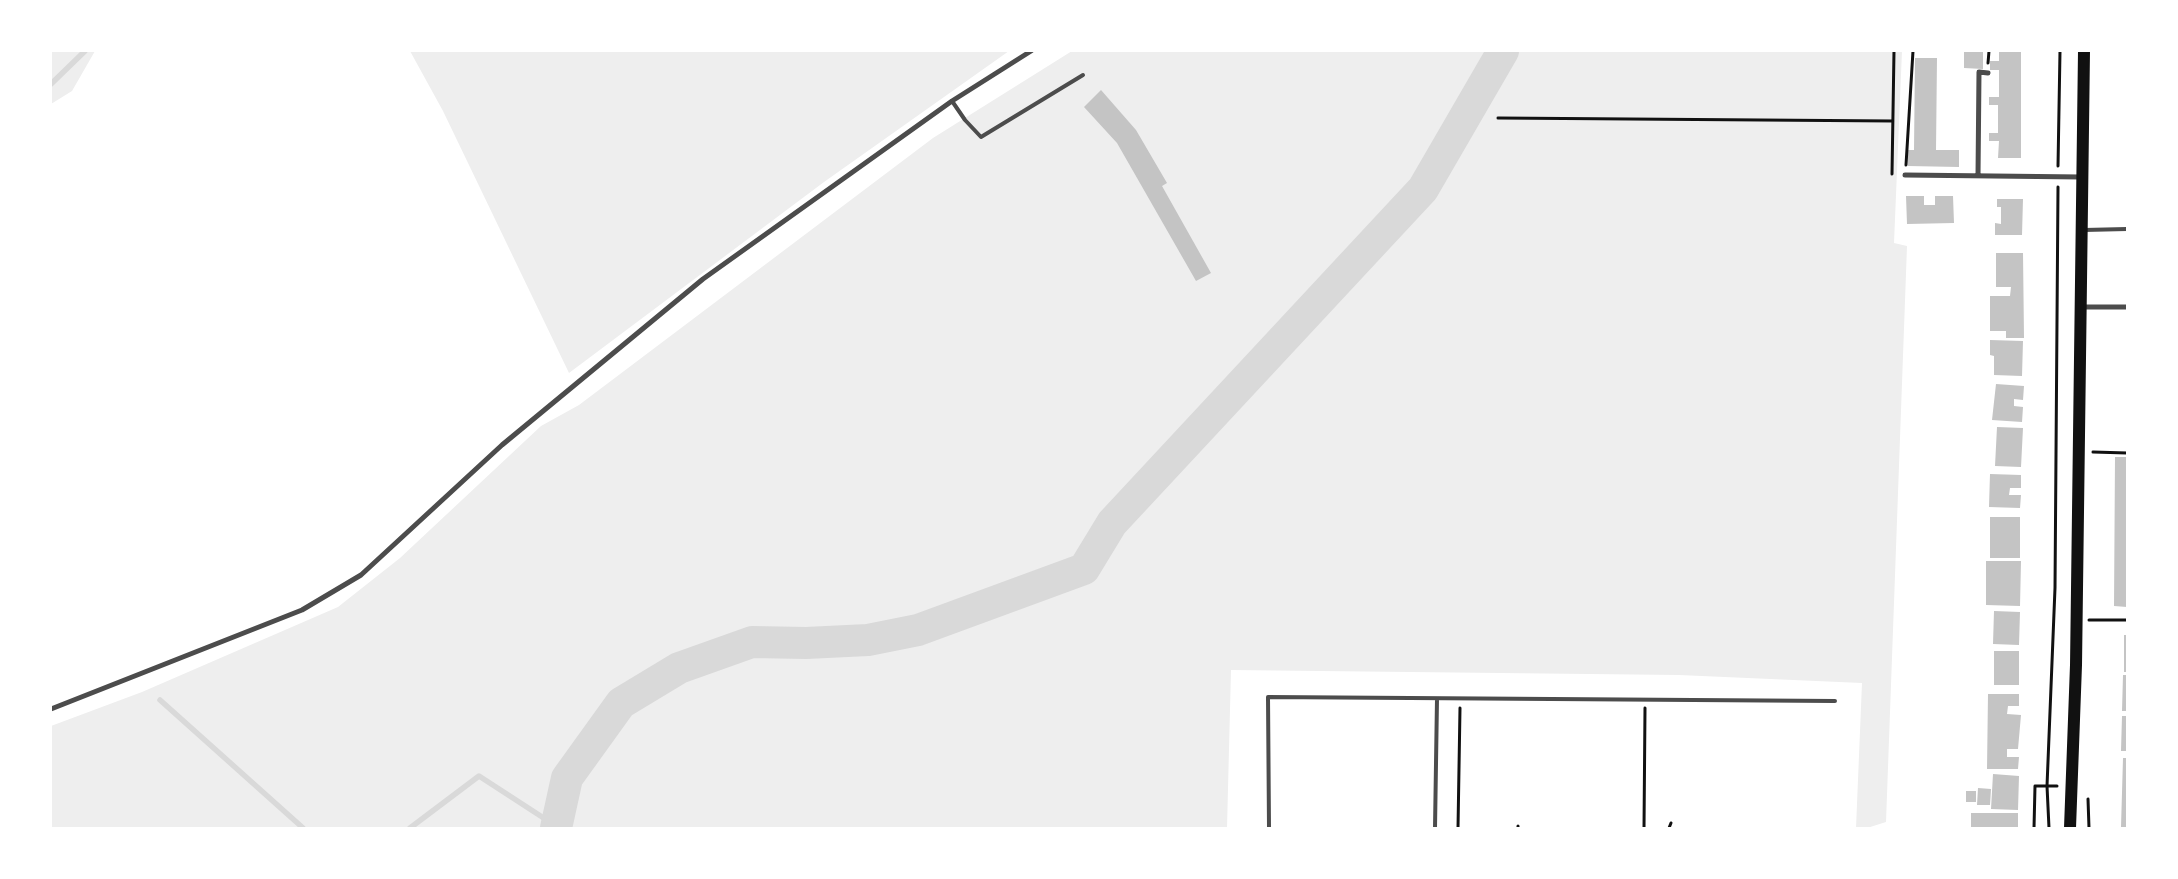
<!DOCTYPE html>
<style>
body{margin:0}
#map{position:relative;width:2178px;height:879px;overflow:hidden;background:#fff;font-family:"Asap Condensed",sans-serif}
canvas{display:block}
.frame{position:absolute;inset:0;border:52px solid #fff;pointer-events:none}
</style>
<div id="map">
<canvas width="2178" height="879"></canvas>
<div class="frame"></div>
</div>
<script>
const c = document.querySelector('canvas').getContext('2d');
c.lineJoin = 'round';
function paint(path, color) { c.fillStyle = color; c.fill(path, 'evenodd'); }
function stroke(path, color, width, dash) { c.strokeStyle = color; c.lineWidth = width; c.lineCap = dash ? 'butt' : 'round'; c.setLineDash(dash || []); c.stroke(path); }
paint(new Path2D(`
 M51,51H95L72,91L51,104Z
 M410,51H1009L824,182L569,373L443,111Z
 M1072,51H1902L1894,243L1907,246L1886,822L1867,828H1856L1862,683L1679,675L1231,670L1227,828H51V726L142,692L338,607L400,558L541,426L579,405L933,138Z`), '#eee');
stroke(new Path2D(`
 M51,84L85,51
 M160,700L303,828
 M410,828L479,776L556,826`), '#d9d9d9', 5.5);
stroke(new Path2D(`
 M556,828L567,778L621,703L679,668L752,642L806,643L868,640L918,630L1084,569L1112,523L1423,189L1503,51`), '#d9d9d9', 32);
paint(new Path2D(`
 M1964,51H1983V69L1964,68Z
 M1999,51H2021V158H1998L1999,141H1989V133H1998V105H1989V97H1999V70H1990V61H1999Z
 M1915,58H1937L1936,150H1959V167L1908,166V150H1914Z
 M1101,90L1136,130L1167,183L1162,186L1211,273L1196,281L1117,143L1084,107Z
 M1906,196H1924V205H1935V196H1953L1954,223L1907,224Z
 M1997,199H2023L2022,235H1995V223L2001,224V207H1997Z
 M1996,253H2023L2024,338H2006V331H1990V296H2010L2011,287H1996Z
 M1990,340L2023,341L2022,376L1994,375V356L1990,355Z
 M1996,384L2024,386L2023,400L2014,399V406L2023,407L2022,422L1992,420Z
 M1997,427L2023,428L2021,467L1995,466Z
 M2115,457H2127V607L2114,606Z
 M1990,474L2021,475V488H2010L2009,495H2021L2020,508L1989,507Z
 M1990,517H2020V558H1990Z
 M1986,561H2021L2020,606L1986,605Z
 M1994,611L2020,612L2019,645L1993,644Z
 M2124,635H2127V672H2124Z
 M1994,651H2019V685H1994Z
 M2123,675H2127V711H2122Z
 M1988,694H2019V706H2008L2007,714L2021,715L2018,749H2007V757H2019L2018,769H1987Z
 M2122,716H2127V751H2121Z
 M2123,758H2127V827H2121Z
 M1993,774L2019,776L2018,810L1991,809Z
 M1978,788L1991,789L1990,805H1977Z
 M1966,791H1976V802H1966Z
 M1971,813H2018V827H1971Z`), '#c4c4c4');
stroke(new Path2D(`
 M1988,63L1989,51
 M1498,118L1893,121
 M1906,165L1913,51
 M2058,166L2060,51
 M1892,174L1894,51
 M2093,452L2127,453
 M2089,620H2127
 M2088,799L2089,828
 M1458,828L1460,708
 M1518,828V826
 M1644,828L1645,708
 M1669,828L1671,823
 M2034,828L2035,786H2057
 M2049,828L2047,786L2055,588L2058,187`), '#111', 3);
stroke(new Path2D(`
 M952,101L965,120L981,137L1083,75
 M2084,230L2127,229
 M1269,828L1268,697L1835,701
 M1435,828L1437,699`), '#4c4c4c', 4);
stroke(new Path2D(`
 M1905,175L2081,177
 M1978,176L1979,72L1988,73
 M2082,307H2127
 M51,709L302,610L361,575L502,445L703,279L952,101L1031,51`), '#4c4c4c', 5);
stroke(new Path2D(`
 M2070,828L2076,665L2084,51`), '#111', 12);
</script>
